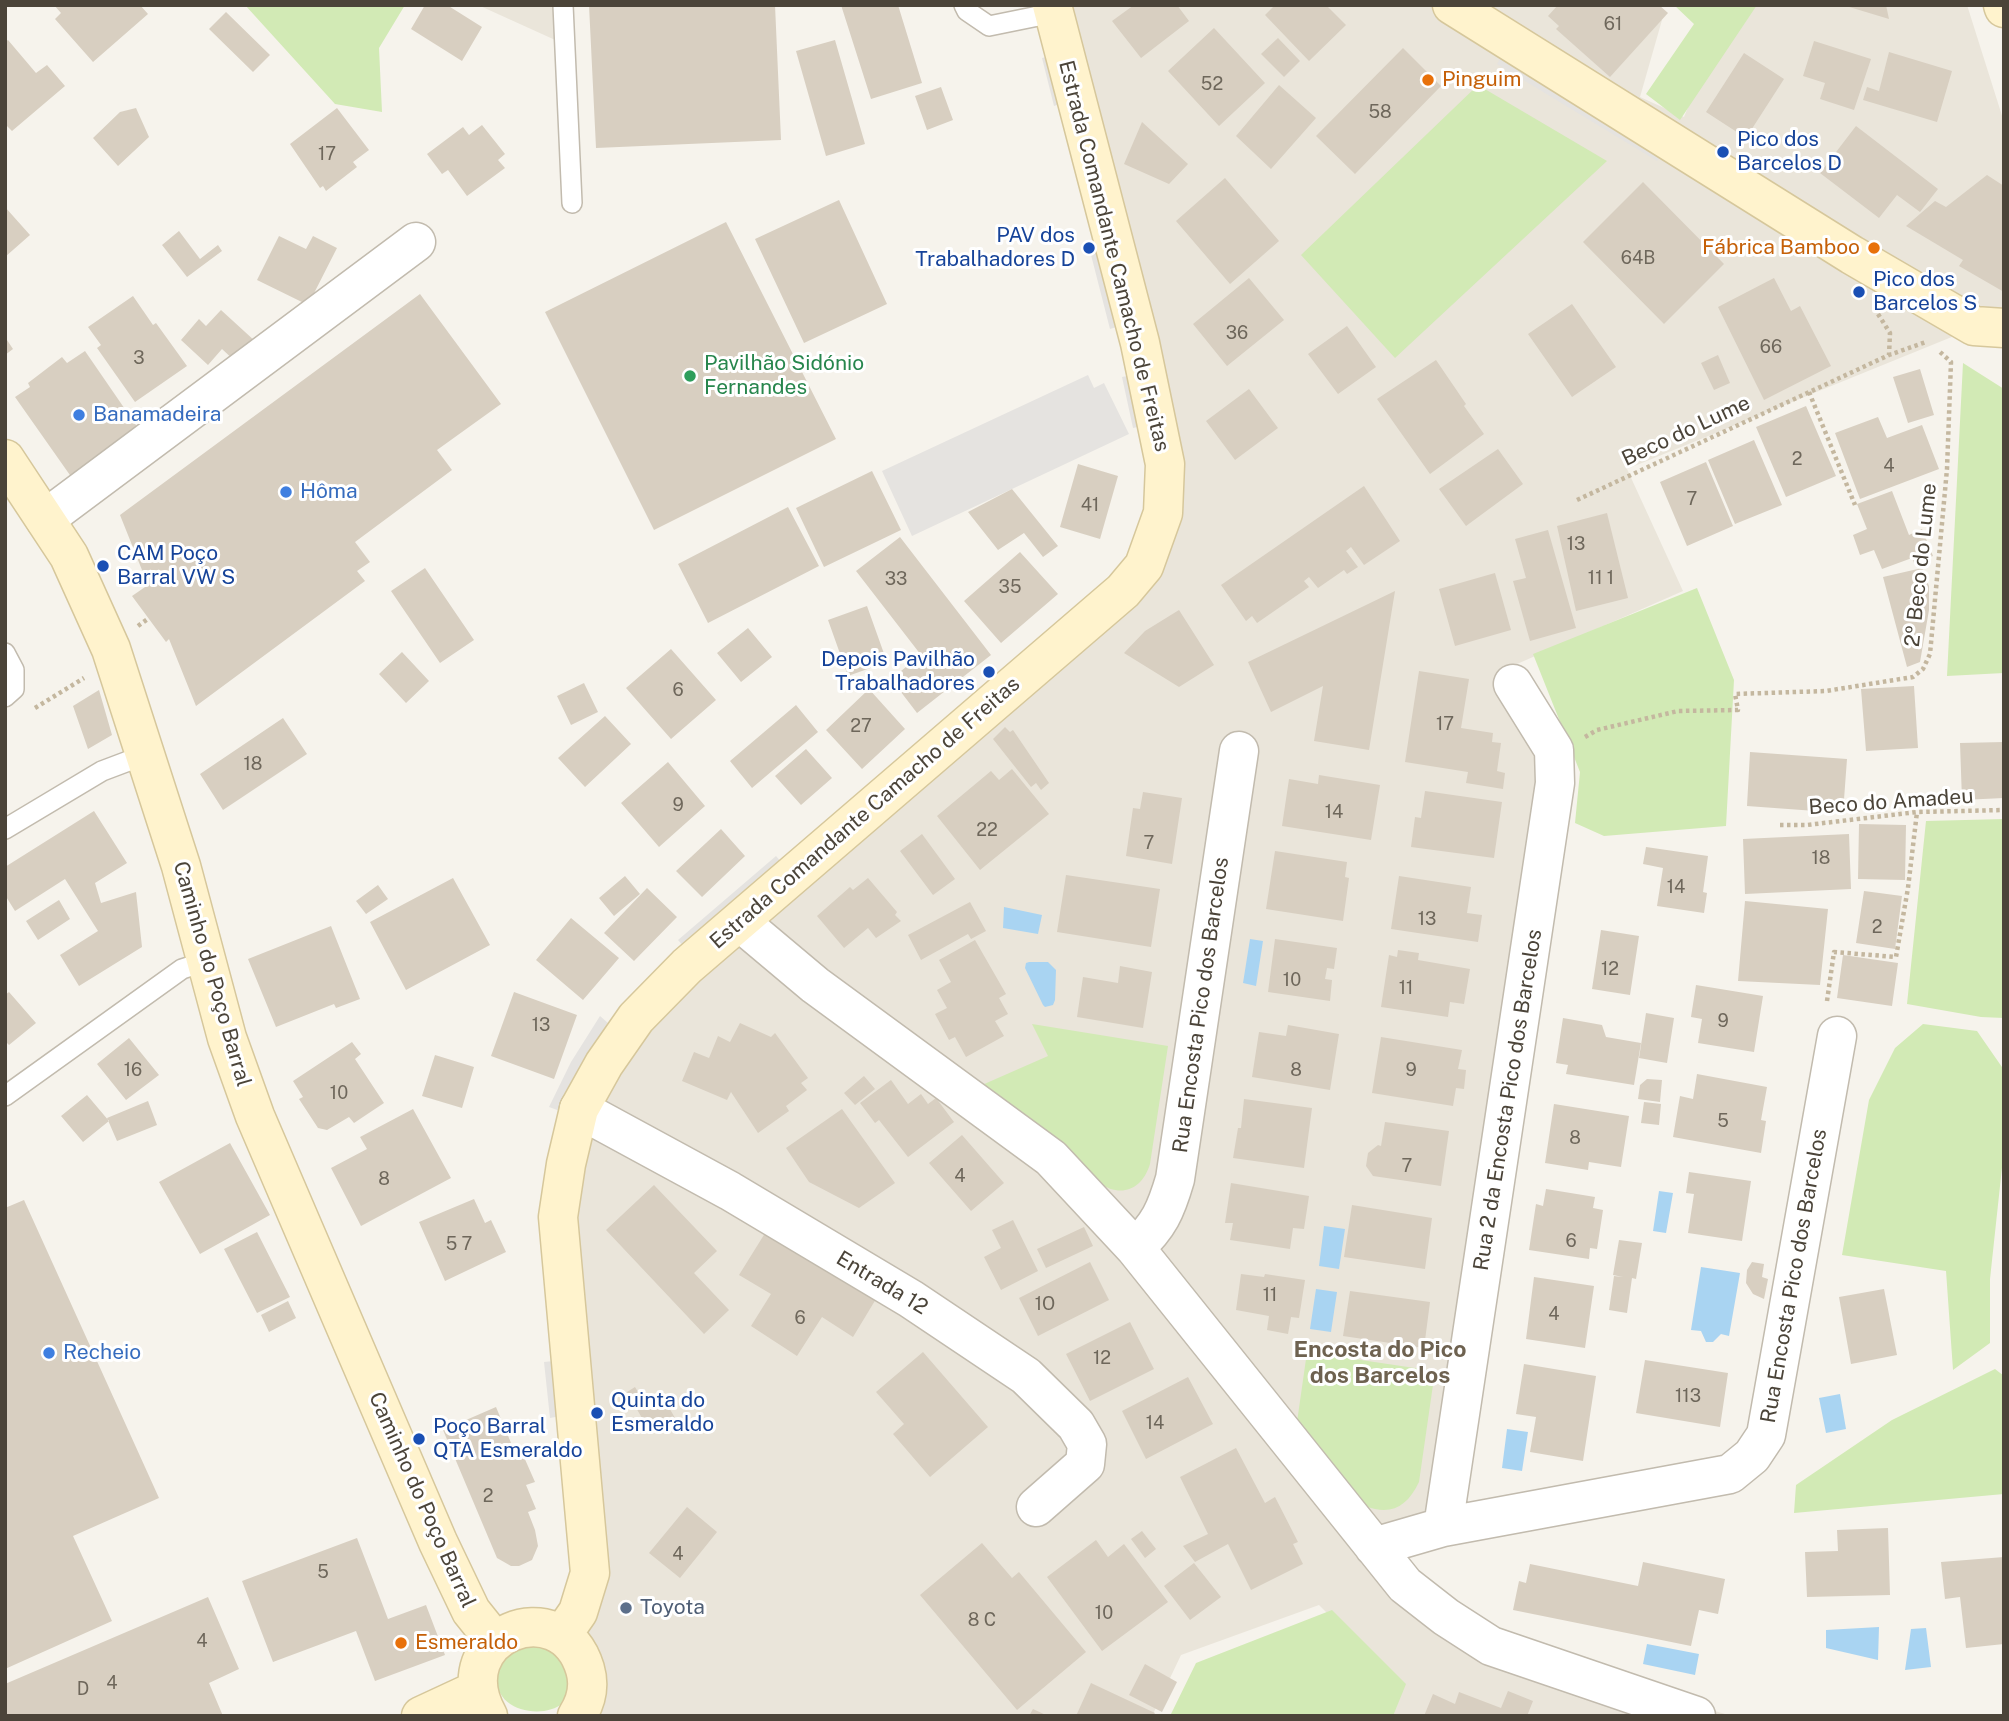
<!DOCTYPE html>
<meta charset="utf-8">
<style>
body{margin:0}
#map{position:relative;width:2009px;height:1721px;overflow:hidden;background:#f6f3ec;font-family:"Public Sans",sans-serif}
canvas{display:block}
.frame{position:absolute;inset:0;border:7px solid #4b4439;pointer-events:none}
</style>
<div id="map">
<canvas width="2009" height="1721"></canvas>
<div class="frame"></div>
</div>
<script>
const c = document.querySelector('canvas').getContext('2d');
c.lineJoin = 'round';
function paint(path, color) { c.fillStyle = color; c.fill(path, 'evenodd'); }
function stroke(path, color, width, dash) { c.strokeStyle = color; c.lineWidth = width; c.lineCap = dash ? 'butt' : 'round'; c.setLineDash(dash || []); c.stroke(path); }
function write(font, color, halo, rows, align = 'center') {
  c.font = font + ' "Public Sans",sans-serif'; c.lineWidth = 6; c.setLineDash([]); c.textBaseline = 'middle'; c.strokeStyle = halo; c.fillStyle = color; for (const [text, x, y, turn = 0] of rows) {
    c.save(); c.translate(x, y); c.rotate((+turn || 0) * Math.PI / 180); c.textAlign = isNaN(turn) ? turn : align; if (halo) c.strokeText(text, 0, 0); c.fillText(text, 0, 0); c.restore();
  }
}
paint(new Path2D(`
 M478,5H565L564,44Z
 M1044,5H1648L1662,20L1640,97L1684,117L1723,22L1749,5H1967L2004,122V325L1969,330L1627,469L1683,591L1517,664L1552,743L1448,1525L1366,1543L1467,1624L1694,1705L1732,1716H1378L1391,1677L1319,1605L1181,1655L1152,1716H587L561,1622L573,1552L552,1225L589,1102L641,1031L1125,596L1155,465Z`), '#eae5da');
paint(new Path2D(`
 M245,5H405L379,48L382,112L335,104Z
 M1674,5H1757L1680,120L1646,94L1694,24Z
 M1478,85L1607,161L1395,358L1301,255Z
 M1963,363L2004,389V673L1947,676Z
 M1697,588L1734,680L1726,826L1604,836L1575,823L1580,772L1533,654Z
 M2004,819V1018L1981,1017L1907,1004L1926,821Z
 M1032,1024L1168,1046L1150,1164C1142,1190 1121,1198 1099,1183L982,1085L1048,1056Z
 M1923,1024L1977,1031L2004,1070V1149L1990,1279V1343L1953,1370L1946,1271L1842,1255L1869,1100L1895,1048Z
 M1307,1352L1435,1371L1419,1482C1407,1507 1391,1516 1365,1506L1297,1422Z
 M1995,1369L2004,1376V1494L1794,1513L1796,1485L1892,1420Z
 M1332,1610L1406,1684L1393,1716H1170L1196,1663Z
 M527,1644L551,1647L571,1677C569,1686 568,1696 563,1703C542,1721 490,1710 498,1673C499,1667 502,1659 508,1654C513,1650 521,1647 527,1644Z`), '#d2eab5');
paint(new Path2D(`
 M1051,56L1063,103L1054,106L1042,58Z
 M1502,56L1662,153L1657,161L1497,64Z
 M1100,249L1120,326L1110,329L1090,251Z
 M1088,375L1094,388L1104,383L1129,434L912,536L882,471Z
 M1132,375L1142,426L1133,428L1122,377Z
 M776,856L783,864L685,948L678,940Z
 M600,1016L608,1023L580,1067L560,1111L549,1107L571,1062Z
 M554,1361L561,1416L550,1418L544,1362Z`), '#e5e3e0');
paint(new Path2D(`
 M1004,907L1042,915L1038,934L1003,928Z
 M1250,939L1263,941L1256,986L1243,983Z
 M1029,962H1048L1056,970L1055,1000L1053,1005L1045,1007L1043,1005L1025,968L1026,963Z
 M1659,1191L1673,1193L1666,1233L1653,1231Z
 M1324,1226L1345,1229L1339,1269L1319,1266Z
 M1701,1267L1740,1273L1729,1336L1721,1334L1713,1342H1706L1701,1331L1691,1330Z
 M1316,1289L1337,1292L1331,1332L1310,1329Z
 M1840,1394L1846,1429L1826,1433L1819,1398Z
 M1507,1429L1528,1432L1522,1471L1502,1468Z
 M1879,1627L1878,1660L1826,1648V1630Z
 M1926,1628L1931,1667L1905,1670L1911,1629Z
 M1647,1644L1699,1654L1695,1675L1643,1664Z`), '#a9d4f2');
paint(new Path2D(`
 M54,5H140L148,14L93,62L55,19L61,13Z
 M425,5H447L482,27L462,61L411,29Z
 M589,5H775L781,140L596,148Z
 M841,5H898L922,83L871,99Z
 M1134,5H1177L1189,21L1141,58L1112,21Z
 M1275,5H1326L1346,25L1309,61L1265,15Z
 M1558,5H1659L1668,13L1610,77L1556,29L1559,26L1548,16Z
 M1846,5H1886L1889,19L1846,6Z
 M226,12L270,55L253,72L209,29Z
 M1214,28L1265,83L1219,126L1168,71Z
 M1278,38L1300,61L1284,77L1261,54Z
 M8,40L36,73L47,65L65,86L12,131L5,124V42Z
 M835,40L865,144L826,156L796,51Z
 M1814,41L1871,59L1854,110L1820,99L1825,83L1803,76Z
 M1403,48L1441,86L1355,174L1316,136Z
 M1889,52L1952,71L1937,122L1863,100L1867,87L1879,91Z
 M1744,53L1784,79L1746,138L1706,112Z
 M1279,85L1316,118L1271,169L1236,136Z
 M941,87L953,120L927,130L915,96Z
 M136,108L149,137L118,166L93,138L120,112Z
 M337,108L369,150L353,162L357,167L326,191L323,186L320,188L290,144Z
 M1142,122L1188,164L1169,184L1124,164Z
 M482,125L505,154L498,160L505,168L467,196L448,170L442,174L427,154L463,127L469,135Z
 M1856,126L1938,189L1920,212L1897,195L1879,218L1820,173Z
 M1987,175L2004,186V292L1959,266L1963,260L1906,226L1935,201L1946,207Z
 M1225,178L1279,241L1230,284L1176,221Z
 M1643,182L1724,264L1664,324L1583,242Z
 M839,200L887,304L804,343L755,239Z
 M5,207L30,235L5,257Z
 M726,222L836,439L654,530L545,312Z
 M179,231L200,259L218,245L222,251L187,277L162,245Z
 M279,236L306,249L313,236L337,248L308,305L257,280Z
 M1249,278L1284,320L1227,366L1193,324Z
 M1774,278L1791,311L1800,306L1831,366L1764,400L1718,307Z
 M420,294L501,404L437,450L452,470L355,542L370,562L357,571L365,581L196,706L169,639L166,642L132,596L148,585L120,515Z
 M133,296L153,325L156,323L187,366L135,402L97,348L101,345L88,327Z
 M1572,304L1616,367L1572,397L1528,334Z
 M221,310L256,342L237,363L222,349L208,365L181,340L199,319L206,326Z
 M1347,326L1376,367L1338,394L1308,354Z
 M5,337L13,349L5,355Z
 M85,351L140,431L72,478L15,397L30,387L28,383L62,357L67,363Z
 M1718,355L1730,383L1714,390L1701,363Z
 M1436,360L1466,404L1464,406L1484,434L1430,474L1377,399Z
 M1920,369L1934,415L1908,423L1893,377Z
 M1249,389L1278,428L1235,460L1206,421Z
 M1806,406L1836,476L1786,497L1756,427Z
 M1878,417L1887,438L1922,425L1939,469L1860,499L1835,433Z
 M1754,440L1782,505L1735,524L1708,460Z
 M1498,449L1523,484L1466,526L1439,489Z
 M1706,462L1733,526L1687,546L1660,482Z
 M1078,464L1118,476L1100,539L1060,527Z
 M872,471L901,530L824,567L796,508Z
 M1364,486L1400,541L1364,565L1351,547L1346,551L1358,567L1347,574L1344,570L1318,588L1309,577L1304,581L1309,587L1257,623L1252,616L1246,621L1221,585Z
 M1012,489L1058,546L1043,557L1024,533L998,550L968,512Z
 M1892,491L1909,535L1922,529L1933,556L1914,563L1912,558L1882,569L1874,550L1860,555L1853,535L1867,529L1857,504Z
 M788,507L819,566L708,623L678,564Z
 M1607,513L1628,598L1576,611L1557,526Z
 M1548,530L1576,628L1530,641L1513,581L1526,578L1515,539Z
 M900,537L991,655L917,713L891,679L921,655L856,571Z
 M1020,552L1058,594L1001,643L964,601Z
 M425,568L474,640L440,663L391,591Z
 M1922,568L1929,586V610L1920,662L1907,667L1883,577Z
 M1495,573L1511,630L1455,646L1439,589Z
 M1395,591L1369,750L1314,741L1323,686L1271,712L1248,662Z
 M867,606L887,662L848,676L828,620Z
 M1179,610L1214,665L1179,687L1124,653L1145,631Z
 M748,628L772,657L741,682L717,653Z
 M671,649L716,700L671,739L626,688Z
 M402,652L429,681L406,703L379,674Z
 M1419,671L1469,679L1461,728L1493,733L1492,742L1501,743L1497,771L1505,773L1503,789L1466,783L1468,772L1405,762Z
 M584,683L598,712L571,725L557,696Z
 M1914,686L1918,748L1866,751L1861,689Z
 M869,689L905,729L862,769L826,730Z
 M99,690L112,735L88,749L73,706Z
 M796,705L818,732L752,788L730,761Z
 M605,716L631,744L585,787L558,758Z
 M283,718L307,754L223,810L200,774Z
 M1005,727L1010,732L1013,730L1049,783L1041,790L1036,783L1031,787L993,739Z
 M2004,742V798L1962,800L1960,743Z
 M806,749L832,778L801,805L775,776Z
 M1750,752L1847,759L1843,813L1747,806Z
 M668,762L705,806L659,847L621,803Z
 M1012,769L1049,814L980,870L937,816L991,771L999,780Z
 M1319,775L1380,785L1371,840L1282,826L1289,779L1318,784Z
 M1425,791L1502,802L1494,858L1411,847L1415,817L1421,818Z
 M1143,792L1182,798L1172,864L1126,856L1133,808L1140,809Z
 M94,811L127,863L95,883L101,903L136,892L142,947L79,986L60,955L98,931L65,879L15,911L5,895V867Z
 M1859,824L1906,825L1905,880L1858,879Z
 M721,829L745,856L702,897L676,871Z
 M922,834L955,879L933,895L900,851Z
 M1849,834L1851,889L1745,894L1743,839Z
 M1646,847L1708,856L1703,892L1707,893L1704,913L1657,906L1663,868L1643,864Z
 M1275,851L1347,862L1345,877L1349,878L1343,921L1266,909Z
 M1066,875L1160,889L1151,947L1057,932Z
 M625,876L640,894L614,916L599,898Z
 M1399,876L1471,887L1467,913L1482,915L1478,942L1391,929Z
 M453,878L490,945L406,990L370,922Z
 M868,878L897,912L895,915L901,921L876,938L868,928L844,948L817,916L850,887L853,890Z
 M378,885L388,899L366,914L356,901Z
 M647,888L677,917L634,961L604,933Z
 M1864,891L1902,896L1895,949L1856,943Z
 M59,900L70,919L38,940L26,921Z
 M1745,901L1828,909L1820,985L1738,981Z
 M970,902L986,931L971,939L968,934L921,960L908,935Z
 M571,918L619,958L583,1000L536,960Z
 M331,926L360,999L336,1008L334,1004L276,1027L248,959Z
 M1601,930L1639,936L1630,995L1592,989Z
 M1275,939L1337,948L1334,969L1327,968L1325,979L1332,980L1330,1001L1268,992Z
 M975,940L1006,994L999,998L1008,1014L995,1021L1004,1036L966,1057L955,1037L949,1040L935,1014L947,1008L937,990L951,982L939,960Z
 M1398,950L1419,953L1418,960L1470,969L1464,1004L1450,1002L1448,1017L1381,1007L1389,955L1397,957Z
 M1843,955L1898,963L1892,1006L1837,998Z
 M1120,966L1152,972L1143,1028L1077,1017L1083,977L1118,983Z
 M1696,985L1763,996L1754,1052L1698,1043L1702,1019L1691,1017Z
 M9,992L36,1023L9,1045L5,1041V995Z
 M514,992L577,1015L554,1079L491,1056Z
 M1646,1013L1674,1018L1667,1063L1639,1058Z
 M1563,1018L1602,1025L1606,1037L1641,1043L1634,1085L1566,1074L1568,1065L1556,1063Z
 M740,1023L771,1037L775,1033L808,1078L801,1083L807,1090L786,1106L789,1111L758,1133L731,1092L727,1100L682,1081L694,1052L709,1058L718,1036L730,1042Z
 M1288,1025L1339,1034L1330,1090L1252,1077L1259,1032L1286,1036Z
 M1381,1037L1462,1050L1458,1069L1466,1070L1464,1089L1456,1088L1453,1106L1372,1093Z
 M129,1038L159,1075L126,1100L97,1064Z
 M352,1042L361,1054L355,1059L384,1103L354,1123L349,1117L327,1130L318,1128L299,1099L303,1097L293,1081Z
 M435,1055L474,1067L462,1108L422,1096Z
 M1697,1074L1767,1087L1761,1120L1766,1121L1761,1153L1673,1137L1680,1096L1693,1099Z
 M864,1076L875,1089L855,1105L844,1093Z
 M1647,1079L1662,1080L1660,1102L1638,1099L1640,1085Z
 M891,1080L908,1104L921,1094L928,1104L936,1098L954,1122L908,1157L879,1120L875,1123L860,1103Z
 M87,1095L109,1121L83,1142L61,1116Z
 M1244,1099L1312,1108L1304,1168L1233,1158L1238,1128H1241Z
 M148,1101L157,1125L117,1141L107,1118Z
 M1644,1102L1661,1104L1659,1125L1641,1123Z
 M1554,1104L1629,1116L1621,1167L1589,1162L1588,1170L1545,1163Z
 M413,1109L451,1178L361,1226L331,1168L367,1149L360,1137Z
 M842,1109L895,1183L859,1208L809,1182L786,1148Z
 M1385,1122L1449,1131L1441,1186L1373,1176L1366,1166L1368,1153L1378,1145L1381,1146Z
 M962,1135L1004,1183L971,1211L929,1163Z
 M230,1143L270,1215L200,1254L159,1182Z
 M1689,1172L1751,1181L1742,1241L1688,1233L1694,1194L1686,1193Z
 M1231,1183L1309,1196L1304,1229L1293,1228L1290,1249L1230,1240L1233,1223H1225Z
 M654,1185L717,1251L694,1273L729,1310L704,1334L606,1230Z
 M1546,1189L1595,1197L1593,1208L1603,1210L1597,1249L1590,1248L1589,1259L1529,1250L1536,1204L1543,1206Z
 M474,1199L485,1223L491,1220L506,1252L445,1281L419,1222Z
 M24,1200L159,1498L73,1536L112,1621L5,1669V1208Z
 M1352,1205L1432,1218L1425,1269L1344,1257Z
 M1013,1220L1038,1271L1001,1290L984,1257L1001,1248L992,1230Z
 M1084,1227L1093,1246L1046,1268L1037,1249Z
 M767,1230L876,1299L853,1337L822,1317L797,1356L751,1326L771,1294L739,1275Z
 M257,1232L290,1297L257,1313L224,1249Z
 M1619,1240L1642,1243L1636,1279L1632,1278L1627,1313L1609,1310L1614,1276L1623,1277L1613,1275Z
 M1090,1262L1109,1300L1038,1336L1019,1298Z
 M1752,1262L1764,1264L1762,1277L1768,1279L1764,1299L1753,1294L1746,1283L1747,1270Z
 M1241,1274L1264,1277L1265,1274L1305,1280L1299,1318L1291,1317L1288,1334L1267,1330L1269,1316L1236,1310Z
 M1534,1277L1594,1286L1585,1348L1526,1339Z
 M1884,1289L1897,1355L1851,1364L1839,1297Z
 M1350,1291L1430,1302L1424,1348L1343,1336Z
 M288,1301L296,1318L269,1332L261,1315Z
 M1130,1322L1154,1369L1090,1401L1066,1354Z
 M923,1352L988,1427L930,1477L893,1434L904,1424L876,1392Z
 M1645,1360L1728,1373L1720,1427L1636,1413Z
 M1524,1364L1596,1376L1583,1461L1530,1452L1536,1417L1516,1414Z
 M1188,1377L1213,1424L1146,1459L1122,1411Z
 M635,1387L647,1407L663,1397L675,1418L650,1432L627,1392Z
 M496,1407L514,1450L520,1448L535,1482L526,1485L536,1509L528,1512L535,1530L538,1546L532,1560L519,1566H511L497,1558L443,1430Z
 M1236,1448L1265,1503L1275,1497L1298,1542L1293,1544L1303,1564L1251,1590L1228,1544L1195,1562L1183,1546L1208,1534L1180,1477Z
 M687,1507L717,1532L680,1578L649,1553Z
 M1888,1528L1890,1595L1807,1597L1805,1552L1838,1551L1837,1530Z
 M1142,1531L1156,1549L1145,1558L1131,1539Z
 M357,1538L388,1619L426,1605L445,1655L375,1681L356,1631L273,1662L242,1581Z
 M1096,1540L1108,1557L1124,1544L1168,1602L1102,1651L1047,1577Z
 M982,1543L1012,1578L1019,1572L1086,1652L1017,1710L920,1595Z
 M2004,1557V1644L1966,1648L1960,1597L1945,1599L1941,1562Z
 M1643,1562L1725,1579L1718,1614L1699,1610L1691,1646L1513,1610L1519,1581L1526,1583L1530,1564L1638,1586Z
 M1194,1563L1221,1597L1190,1620L1164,1586Z
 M208,1597L239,1669L209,1683L223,1716H138L137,1714L132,1716H5V1684Z
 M1145,1664L1177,1682L1162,1712L1129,1695Z
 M1091,1683L1155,1713L1153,1716H1076Z
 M1508,1691L1533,1701L1527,1716H1424L1433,1694L1455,1704L1459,1692L1501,1708Z
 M1033,1709L1048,1716H1029Z`), '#d8cfc1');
const lane = new Path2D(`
 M563,5L572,203
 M964,5L967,11L989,26L1053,13
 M5,653L14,670V689L5,697
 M5,829L102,771L147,754
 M5,1096L182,969L207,961`);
const street = new Path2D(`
 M45,519L416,242
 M740,922L815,985L1051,1158L1135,1248L1405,1585L1446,1617L1491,1646L1696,1716
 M579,1109L730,1191L911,1299L1026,1376L1076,1425L1087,1444L1085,1464L1036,1507
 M1135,1248C1159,1226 1166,1210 1175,1179L1239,751
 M1443,1527L1555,783L1554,750L1513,684
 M1374,1547L1443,1527L1730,1474L1752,1456L1766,1435L1837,1036`);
const secondary = new Path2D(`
 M1452,5L1852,255L1974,326L2004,328
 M2003,5L2004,8
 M5,459L69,556L111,649L181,866L227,1038L255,1116L438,1542L471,1611L495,1641
 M562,1635L578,1612L590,1573L558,1217L566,1164L579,1109L604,1064L636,1018L687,966L1123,591L1144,566L1163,513L1165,464L1140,343L1052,5
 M421,1716L477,1690
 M488,1716C443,1635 561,1589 585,1669C590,1686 586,1702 577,1716`);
stroke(lane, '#c2bbae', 22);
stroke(street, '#c2bbae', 41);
stroke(secondary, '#d6c79b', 41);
stroke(new Path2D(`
 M1878,314L1890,333L1889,355
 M1809,392L1855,505
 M1577,500L1889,355L1926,342
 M138,626L149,618
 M35,708L84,678
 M1585,737L1597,730L1678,711L1738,710L1735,694L1826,691L1913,677L1923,669L1930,654L1947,469L1951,362L1939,351
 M1780,825H1807L1917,812L2004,810
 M1827,1001L1834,952L1896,957L1908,888L1917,812`), '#c4b79f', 4.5, [3.5, 3.5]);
stroke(lane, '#fff', 19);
stroke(street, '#fff', 38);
stroke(secondary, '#fff3cd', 38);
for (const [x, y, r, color] of [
 [1428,80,7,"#e8710a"],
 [1723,152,7,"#1a4fb4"],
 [1089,248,7,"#1a4fb4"],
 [1874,248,7,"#e8710a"],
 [1859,292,7,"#1a4fb4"],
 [690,376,7,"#2e9e5b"],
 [79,415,7,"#3f7fe0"],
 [286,492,7,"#3f7fe0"],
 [103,566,7,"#1a4fb4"],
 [989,672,7,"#1a4fb4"],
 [49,1353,7,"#3f7fe0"],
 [597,1413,7,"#1a4fb4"],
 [419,1439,7,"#1a4fb4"],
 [626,1608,7,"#5c6f8a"],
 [401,1643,7,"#e8710a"]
]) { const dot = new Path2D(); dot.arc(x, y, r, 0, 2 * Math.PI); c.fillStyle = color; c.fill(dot); stroke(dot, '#fff', 2.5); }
write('18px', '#6e675b', null, [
 ["61",1613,24],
 ["52",1212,84],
 ["58",1380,112],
 ["17",327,154],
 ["64B",1638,258],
 ["36",1237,333],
 ["66",1771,347],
 ["3",139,358],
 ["2",1797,459],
 ["4",1889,466],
 ["7",1692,499],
 ["41",1090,505],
 ["13",1576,544],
 ["11 1",1601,578],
 ["33",896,579],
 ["35",1010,587],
 ["6",678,690],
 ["17",1445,724],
 ["27",861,726],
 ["18",253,764],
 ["9",678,805],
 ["14",1334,812],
 ["22",987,830],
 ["7",1149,843],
 ["18",1821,858],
 ["14",1676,887],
 ["13",1427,919],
 ["2",1877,927],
 ["12",1610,969],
 ["10",1292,980],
 ["11",1406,988],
 ["9",1723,1021],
 ["13",541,1025],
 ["16",133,1070],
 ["8",1296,1070],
 ["9",1411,1070],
 ["10",339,1093],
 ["5",1723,1121],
 ["8",1575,1138],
 ["7",1407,1166],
 ["4",960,1176],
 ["8",384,1179],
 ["6",1571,1241],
 ["5 7",459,1244],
 ["11",1270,1295],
 ["1O",1045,1304],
 ["4",1554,1314],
 ["6",800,1318],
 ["12",1102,1358],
 ["113",1688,1396],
 ["14",1155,1423],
 ["2",488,1496],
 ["4",678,1554],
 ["5",323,1572],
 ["10",1104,1613],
 ["8 C",982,1620],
 ["4",202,1641],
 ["4",112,1683],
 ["D",83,1689]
]);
write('21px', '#c56008', '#fff', [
 ["Pinguim",1442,80],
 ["Fábrica Bamboo",1860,248,"right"],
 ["Esmeraldo",415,1643]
], 'left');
write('21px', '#164399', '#fff', [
 ["Pico dos",1737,140],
 ["Barcelos D",1737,164],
 ["PAV dos",1075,236,"right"],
 ["Trabalhadores D",1075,260,"right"],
 ["Pico dos",1873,280],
 ["Barcelos S",1873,304],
 ["CAM Poço",117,554],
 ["Barral VW S",117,578],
 ["Depois Pavilhão",975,660,"right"],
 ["Trabalhadores",975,684,"right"],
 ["Quinta do",611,1401],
 ["Esmeraldo",611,1425],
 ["Poço Barral",433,1427],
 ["QTA Esmeraldo",433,1451]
], 'left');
write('21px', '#4b4439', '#fff', [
 ["Estrada Comandante Camacho de Freitas",1114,256,76],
 ["Beco do Lume",1686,431,-25],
 ["2º Beco do Lume",1921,565,-84],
 ["Beco do Amadeu",1891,802,-4],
 ["Estrada Comandante Camacho de Freitas",865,813,-41],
 ["Caminho do Poço Barral",212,974,74],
 ["Rua Encosta Pico dos Barcelos",1201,1005,-82],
 ["Rua 2 da Encosta Pico dos Barcelos",1508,1100,-81],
 ["Rua Encosta Pico dos Barcelos",1794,1276,-80],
 ["Entrada 12",882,1283,31],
 ["Caminho do Poço Barral",422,1500,66]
]);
write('21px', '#27864d', '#fff', [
 ["Pavilhão Sidónio",704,364],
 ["Fernandes",704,388]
], 'left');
write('21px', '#366cbe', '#fff', [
 ["Banamadeira",93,415],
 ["Hôma",300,492],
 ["Recheio",63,1353]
], 'left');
write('21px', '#4e5e75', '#fff', [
 ["Toyota",640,1608]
], 'left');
write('bold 23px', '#6e6250', '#fff', [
 ["Encosta do Pico",1380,1350],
 ["dos Barcelos",1380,1376]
]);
</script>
